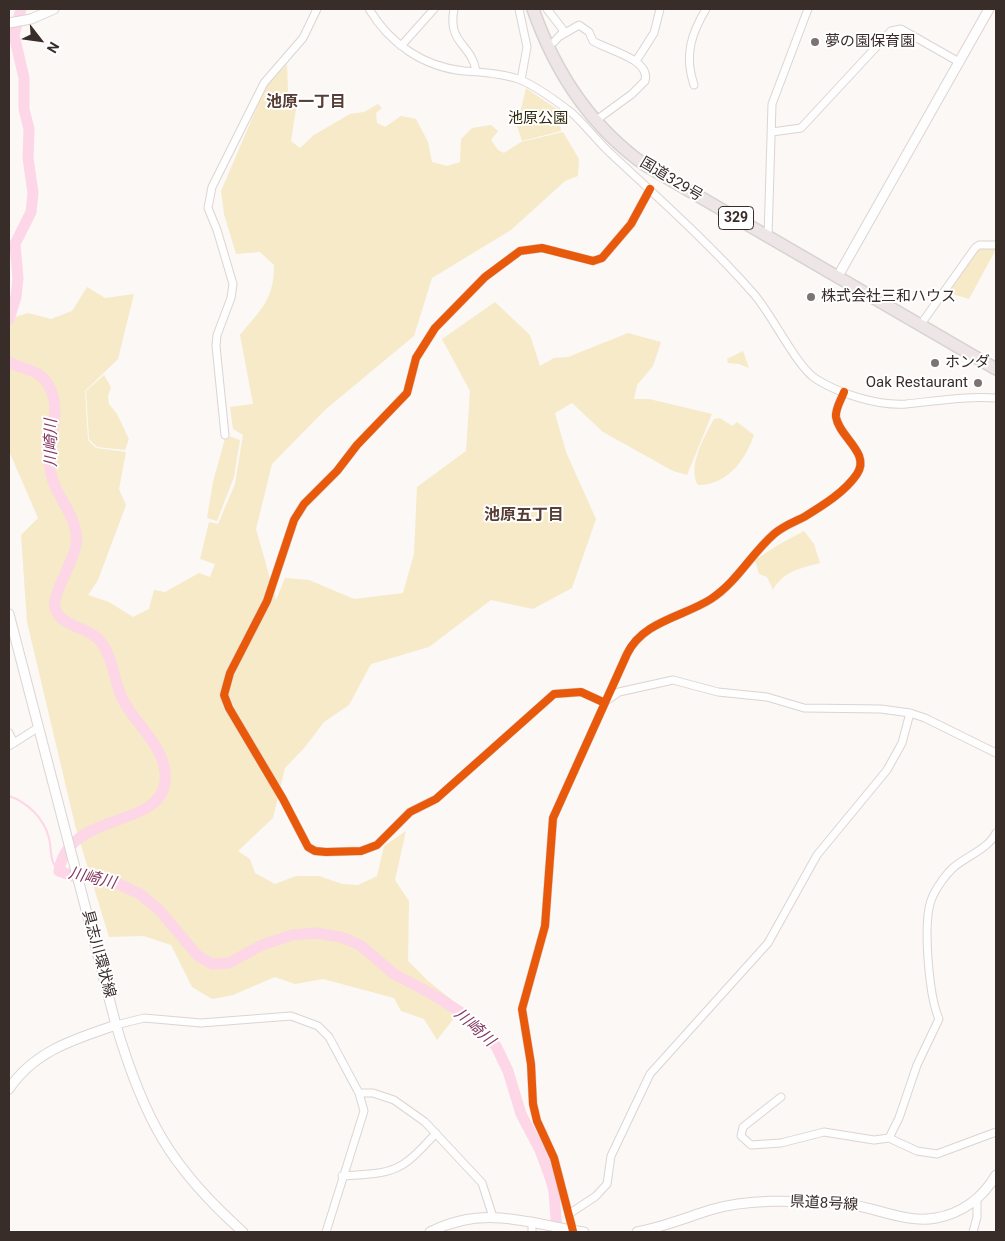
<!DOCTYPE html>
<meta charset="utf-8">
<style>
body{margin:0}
#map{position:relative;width:1005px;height:1241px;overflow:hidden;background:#fbf8f6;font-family:Roboto,sans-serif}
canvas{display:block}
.frame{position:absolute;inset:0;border:10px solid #392d29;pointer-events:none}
.north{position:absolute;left:15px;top:15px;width:50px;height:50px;-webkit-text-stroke:4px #fff;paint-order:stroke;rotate:120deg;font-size:14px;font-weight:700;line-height:20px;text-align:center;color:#392d29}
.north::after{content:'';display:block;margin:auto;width:18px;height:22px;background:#392d29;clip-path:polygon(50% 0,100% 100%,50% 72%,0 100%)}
</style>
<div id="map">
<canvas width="1005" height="1241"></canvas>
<div class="frame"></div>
<div class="north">N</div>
</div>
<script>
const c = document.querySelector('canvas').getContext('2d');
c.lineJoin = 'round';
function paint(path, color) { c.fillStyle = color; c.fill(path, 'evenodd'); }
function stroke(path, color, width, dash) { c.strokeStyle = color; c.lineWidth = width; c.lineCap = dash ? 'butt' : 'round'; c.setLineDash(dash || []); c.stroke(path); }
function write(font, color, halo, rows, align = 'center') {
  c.font = font + ' Roboto,"Noto Sans JP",sans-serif'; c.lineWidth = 4; c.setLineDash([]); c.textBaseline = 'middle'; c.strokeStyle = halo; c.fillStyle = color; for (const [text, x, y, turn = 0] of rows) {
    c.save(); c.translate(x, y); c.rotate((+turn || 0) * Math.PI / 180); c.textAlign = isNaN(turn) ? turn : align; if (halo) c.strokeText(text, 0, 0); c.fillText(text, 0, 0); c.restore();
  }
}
paint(new Path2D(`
 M287,64L288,92L296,109L291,141L300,148L314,135L350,114L364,112L378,104L382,108L376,113L377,123L385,127L401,116L416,119L428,142L432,162L447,166L460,162L461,139L472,128L491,125L498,131L491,140L498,150L504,153L521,142L563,132L579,159L578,176L565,181L511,230L432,278L414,336L326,409L272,464L256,529L276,600L285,578L309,580L354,599L403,593L414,554L417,487L466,451L470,391L442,339L495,302L530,335L540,366L554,358L568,357L628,333L661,342L653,366L637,385L634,399H649L712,414L687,475L673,471L603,432L572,403L555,413L566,452L596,519L572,588L533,609L491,600L429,647L371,664L349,705L324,722L305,747L285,768L273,818L238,851L250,859L255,873L275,884L296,876H319L342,884L358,885L377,876L384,846L406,831L395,880L409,901L408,961L427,980L462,1008L437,1040L424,1019L401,1011L394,998L323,979L295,984L275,977L233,995L212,999L192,987L171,945L144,936L109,937L76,829L27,622L21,535L38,518L9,451V319L28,313L51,319L72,311L87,287L105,298L134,294L118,359L85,391L88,440L96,448L126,452L119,489L126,505L98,580L88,595L109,602L133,617L149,609L154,590L165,592L199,573L210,577L215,564L200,559L209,522L218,524L235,484L243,435L233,429L230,407L253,404L240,335C261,309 274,300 274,265L260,252L236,254L224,214L221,191L266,86Z
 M526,88L561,112L559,116L561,131L522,141L517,126Z
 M980,248L996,249L969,299L946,292Z
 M743,351L749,368L739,364L728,363L727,359Z
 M104,375L111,387L108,396L109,404L117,414L129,439L125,450L97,447L89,439L86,391Z
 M720,418L732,426L737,422L754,435C745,461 727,485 698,485C687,467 704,437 714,419Z
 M226,435L240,440L234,477L217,521L207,518L213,482Z
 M804,531L814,544L820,563C801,568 783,571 773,590L767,577L759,574L755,560L778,545Z`), '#f6eac8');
stroke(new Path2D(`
 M9,796C27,802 44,818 49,838C52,850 49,862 59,871`), '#fdd6e7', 2);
stroke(new Path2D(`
 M9,319L16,297L18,278L15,244L31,212L33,193L28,158L29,129L24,109V78L14,35L21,9
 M9,362C24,371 38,367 49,386C63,410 47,442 50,468C53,497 80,515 76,545C74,561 51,596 55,608C60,626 86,627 97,638C113,653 113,677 121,696C134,725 169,748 165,782C160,829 68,811 59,871L73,876H92L112,881L140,894L160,911L198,956L212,964L229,963L262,945L292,935L316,933L341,937L360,945L394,974L432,994L465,1015L496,1046L508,1071L521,1114L540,1150L550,1177L554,1191L557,1232`), '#fdd6e7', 11);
const minor = new Path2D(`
 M369,9C390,44 424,67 464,71C482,72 498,73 515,78C530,82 559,103 572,113C584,124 595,138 607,150C657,197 708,242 753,293C772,314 796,366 816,379C840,394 878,406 906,404C937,401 965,396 996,398
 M454,9C447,44 472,44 476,71
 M519,9L527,47L521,80
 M560,36L579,25L589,32L593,41C607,50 651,59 645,81L632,94L595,121
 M401,46L434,9
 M547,46L554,42L564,31L547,9
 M636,61L654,33L660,9
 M694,85C684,56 691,34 706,9
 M772,132L801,128L891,31L901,29L959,62
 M768,237L772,104L808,9
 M921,324L975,248L979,245H996
 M225,435L216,346L217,335L231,298L233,284L217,230L208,208L212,187L264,83L303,38L317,9
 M606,701L619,692L673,680L718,692L767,697L804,708L881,709L910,713L925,718L996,753
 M605,703L581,692L554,694L436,799L410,812L377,845L361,851L326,852L315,851L308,847L283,799L229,708L224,695L230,673L267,601L294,520L304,504L337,471L357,445L407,393L416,358L435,328L485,277L520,251L542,248L593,261L602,258L631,224L650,189
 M9,733L14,743
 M9,746L39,727
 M116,1025L144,1018L201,1023L291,1016L318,1026L329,1037L359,1093L364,1111L326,1232
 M359,1093H373L394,1100L425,1122L482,1183L493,1217
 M781,1097L743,1127L741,1136L751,1145L781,1143L824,1132L874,1140L889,1138L917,1151L937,1154L996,1132
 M889,1138L899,1118L917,1065L939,1019C929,996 922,921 932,898C936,888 946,874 954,867C967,856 988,849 996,833
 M342,1176C395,1173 400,1173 436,1133
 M569,1214L596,1196L607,1184L611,1156L650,1074L768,943L817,855L887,770L902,743L910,713
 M532,1221V1232
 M573,1231L554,1158L537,1121L533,1104L531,1064L522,1009L545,926L553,818L627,654C643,621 683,617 711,599C737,582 751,554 774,534C783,526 794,522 804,517C822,506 845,492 857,474C871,453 839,437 836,417C835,409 841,400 844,392
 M973,1232L977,1217V1200`);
const tertiary = new Path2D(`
 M838,276L989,9
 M9,1089C34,1051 75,1039 116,1025`);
const secondary = new Path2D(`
 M9,23L31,19L54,9
 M9,614L116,1025C144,1119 170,1167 243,1232
 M430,1232C486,1204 528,1224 584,1232
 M637,1232C663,1227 685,1218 710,1210C750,1198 798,1201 839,1203C872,1205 904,1224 936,1218C963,1213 983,1197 996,1175`);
const trunk = new Path2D(`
 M533,9C555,72 590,126 645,165L996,369`);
stroke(minor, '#ddd4d1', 9);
stroke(tertiary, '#ddd4d1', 11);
stroke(secondary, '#ddd4d1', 11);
stroke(trunk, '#d6d3d1', 14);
stroke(minor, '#fefefe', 7);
stroke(tertiary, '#fefefe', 9);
stroke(secondary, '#fefefe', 9);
stroke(trunk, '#eee5e6', 11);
stroke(new Path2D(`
 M605,703L581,692L554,694L436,799L410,812L377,845L361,851L326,852L315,851L308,847L283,799L229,708L224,695L230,673L267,601L294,520L304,504L337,471L357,445L407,393L416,358L435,328L485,277L520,251L542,248L593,261L602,258L631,224L650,189
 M573,1231L554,1158L537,1121L533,1104L531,1064L522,1009L545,926L553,818L627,654C643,621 683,617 711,599C737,582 751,554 774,534C783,526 794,522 804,517C822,506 845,492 857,474C871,453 839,437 836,417C835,409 841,400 844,392`), '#e8590c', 8);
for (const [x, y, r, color] of [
 [815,42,5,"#7d7471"],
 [811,297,5,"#7d7471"],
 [935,363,5,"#7d7471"],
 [978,383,5,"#7d7471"]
]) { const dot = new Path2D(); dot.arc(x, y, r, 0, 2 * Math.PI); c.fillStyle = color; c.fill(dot); stroke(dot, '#fff', 2); }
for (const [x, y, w] of [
 [736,218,35]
]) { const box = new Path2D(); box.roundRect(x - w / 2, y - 11.5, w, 23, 4); c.fillStyle = '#fff'; c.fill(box); stroke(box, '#392d29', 1); }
write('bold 14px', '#392d29', null, [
 ["329",736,218]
]);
write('15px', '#392d29', '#fff', [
 ["夢の園保育園",825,42],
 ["株式会社三和ハウス",821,297],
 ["ホンダ",945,363],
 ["Oak Restaurant",968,383,"right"]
], 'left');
write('15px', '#322a0c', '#fff', [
 ["池原公園",538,119]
]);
write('15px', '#392d29', '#fff', [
 ["国道329号",671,180,31],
 ["具志川環状線",98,954,75],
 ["県道8号線",824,1204,3]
]);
write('bold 16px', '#573e34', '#fff', [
 ["池原一丁目",306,103],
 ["池原五丁目",524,516]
]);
write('italic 16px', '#863861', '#fff', [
 ["川崎川",52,443,-90],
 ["川崎川",92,879,13],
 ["川崎川",474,1028,42]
]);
</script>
